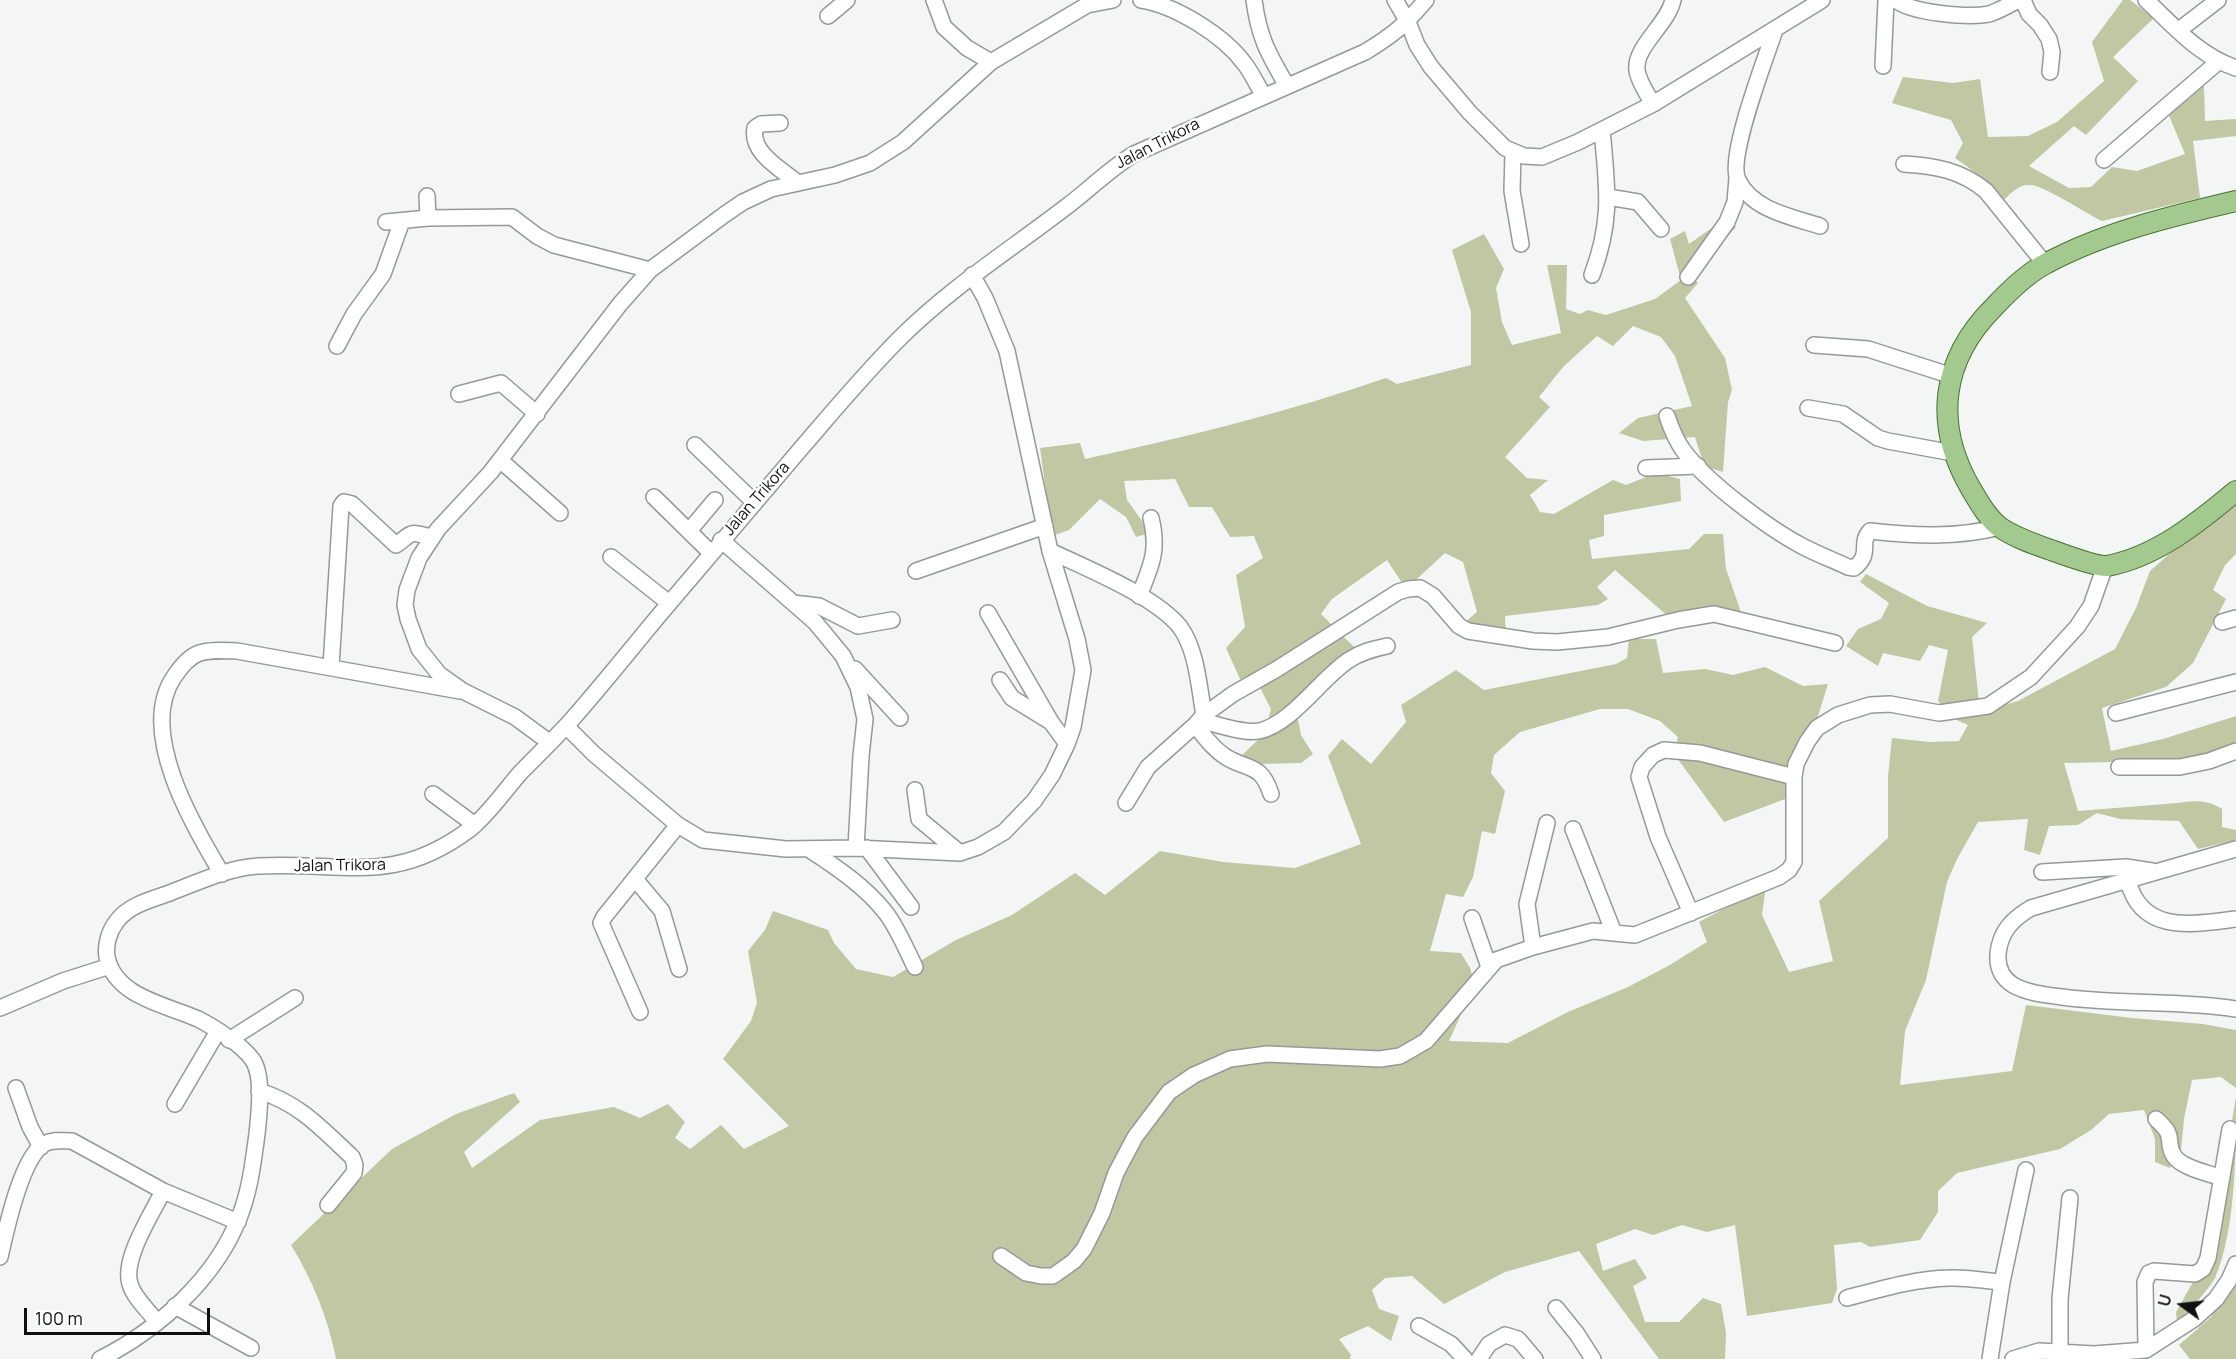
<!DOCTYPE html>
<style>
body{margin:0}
#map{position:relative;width:2236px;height:1359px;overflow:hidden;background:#f3f6f4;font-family:Manrope,sans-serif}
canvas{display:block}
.north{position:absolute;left:2152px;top:1275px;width:60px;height:60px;-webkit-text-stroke:4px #fff;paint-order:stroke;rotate:285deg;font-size:16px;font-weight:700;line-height:24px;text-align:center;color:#0f100f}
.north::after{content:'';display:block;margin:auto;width:21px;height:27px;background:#0f100f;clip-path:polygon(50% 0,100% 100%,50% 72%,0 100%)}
.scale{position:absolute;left:24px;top:1308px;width:186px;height:27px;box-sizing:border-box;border:3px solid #0f100f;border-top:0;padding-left:8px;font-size:18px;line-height:21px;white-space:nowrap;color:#0f100f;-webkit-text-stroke:4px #fff;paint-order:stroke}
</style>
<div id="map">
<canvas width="2236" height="1359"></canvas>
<div class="north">U</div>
<div class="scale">100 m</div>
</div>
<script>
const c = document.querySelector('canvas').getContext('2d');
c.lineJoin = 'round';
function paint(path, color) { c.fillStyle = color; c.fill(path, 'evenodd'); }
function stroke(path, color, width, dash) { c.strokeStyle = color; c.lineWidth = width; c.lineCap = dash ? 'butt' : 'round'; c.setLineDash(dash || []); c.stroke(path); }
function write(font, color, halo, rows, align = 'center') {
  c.font = font + ' Manrope,sans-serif'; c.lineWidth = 5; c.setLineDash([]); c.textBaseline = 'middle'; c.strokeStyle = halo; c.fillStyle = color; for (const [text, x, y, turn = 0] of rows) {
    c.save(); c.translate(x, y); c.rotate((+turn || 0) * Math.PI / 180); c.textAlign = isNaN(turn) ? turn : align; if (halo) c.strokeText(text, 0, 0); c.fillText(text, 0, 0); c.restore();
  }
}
paint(new Path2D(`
 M2123,0H2130L2154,18L2113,57L2138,81L2086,135L2074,126L2029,166L2069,188L2091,187L2112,167L2137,171L2185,154L2168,113L2193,92L2204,86L2205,121L2236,119V136L2193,141L2200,198L2102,221C2087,214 2041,183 2029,185C2018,185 2011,193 2004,200L1976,173L1955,158L1963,143L1951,120L1892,103L1903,77L1953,83L1980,79L1988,137L2028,136L2057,122L2104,81L2092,42Z
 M1726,218L1736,227L1691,276L1698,283L1685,298L1725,358L1732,390L1728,402L1723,472L1704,466L1695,437L1643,441L1619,433L1638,418L1692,406L1675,356L1661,337L1633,326L1613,346L1597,336L1563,367L1539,397L1550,407L1505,457L1527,478L1548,480L1530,495L1540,512L1554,514L1613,480L1626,485L1656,473L1680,479L1681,501L1604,515V536L1589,540L1592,559L1689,549L1704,534H1723L1726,569L1742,615L1734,622H1700L1678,625L1615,570L1597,587L1608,599L1598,605L1505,616L1506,638L1456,630L1477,612L1463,562L1445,553L1406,589L1387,560L1332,599L1321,614L1354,647L1296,709L1301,735L1313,754L1301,763L1258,764L1238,759L1265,733L1271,709L1256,680L1240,679L1226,648L1245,627L1236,575L1263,558L1254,536L1230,537L1212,507H1189L1175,479L1124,481L1127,500L1142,521L1146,534L1136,537L1126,517L1100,499L1069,530L1052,536L1040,448L1080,443L1085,459C1187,437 1288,412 1386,378L1397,384L1471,365V312L1452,250L1484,234L1504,269L1496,288L1502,322L1512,345L1561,333L1547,265H1567L1566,309L1580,314L1588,310L1606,315L1655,299L1681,280L1670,239L1685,231L1689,244Z
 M2236,505V554L2225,565L2213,590L2226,599L2193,663L2166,687L2102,708L2111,751L2163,739L2236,716V747L2207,760L2064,763L2078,811L2178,803C2195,800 2208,800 2222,809V827L2236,830V840L2198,849L2179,821L2120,819L2097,813L2078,825L2049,826L2040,855L2024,850L2028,819L1978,822L1957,859L1947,882L1926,980L1905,1031L1900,1085L2012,1071L2026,1005L2132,1018L2203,1024L2236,1030V1088L2221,1077L2192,1080L2184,1119L2181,1150L2170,1168L2155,1162V1139L2144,1110L2109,1114L2091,1130L2060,1149L1957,1173L1938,1191V1212L1920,1240L1870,1247L1861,1242L1834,1245L1837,1289L1832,1303L1747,1316L1735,1225L1707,1232L1682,1225L1653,1235L1635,1229L1596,1244L1603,1271L1635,1259L1647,1278L1633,1286L1645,1322H1679L1703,1298L1721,1304L1726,1333L1725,1359H1659L1579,1251L1505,1272L1444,1304L1412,1276L1385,1278L1372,1290L1379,1309L1399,1316L1391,1341L1368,1326L1339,1339L1351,1355L1350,1359H336C328,1318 313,1281 291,1245L392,1149L456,1114L514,1093L520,1102L464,1152L472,1168L540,1120L614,1107L640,1118L668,1104L685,1122L675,1138L690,1149L721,1125L744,1149L789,1126L723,1059L751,1021L757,1003L748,951L765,930L773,911L828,930L834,943L856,969L893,977L956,940L1012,915L1075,873L1105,895L1160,851L1223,862L1295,868L1361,844L1328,756L1342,739L1371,764L1406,722L1401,705L1456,670L1484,690L1616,664L1627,658L1629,639H1656L1663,673L1705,669L1733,675L1765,667L1803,686L1828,684L1793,796L1724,822L1674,754L1678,737L1660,721L1628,709H1600L1520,732L1494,755L1491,773L1505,791L1495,834L1482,831L1473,877L1463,897L1446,894L1430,951L1461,953L1470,968L1475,984L1449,1041L1508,1043L1568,1012L1628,987L1668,966L1707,942L1699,922L1766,886L1762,915L1789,972L1833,961L1819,901L1888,838V776L1892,738L1930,742L1959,741L1968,725L1952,718L1938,701L1948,650L1929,645L1920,661L1883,653L1878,666L1846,646L1858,629L1881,619L1889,603L1860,582L1866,574L1927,606L1987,623L1972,637L1980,712L2018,701L2115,649L2136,608L2150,571L2177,547Z
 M2236,1097C2236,1153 2236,1229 2215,1278C2205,1295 2189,1309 2177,1324L2176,1312L2196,1277L2214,1229Z
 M2236,1276V1359H2190L2179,1345L2211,1317Z`), '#c1c6a3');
const minor = new Path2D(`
 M934,0L944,27L967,48L991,62
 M1141,0C1175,5 1223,35 1244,63C1252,73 1257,85 1264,96
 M1254,0C1259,38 1268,53 1287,86
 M1395,0L1408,22L1417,45L1431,67L1470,113L1505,148L1524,156L1542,157L1578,142L1653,104L1822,0
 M1896,0C1911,13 1969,18 1989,14C1999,11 2010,4 2019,0
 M2023,0L2029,14L2040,25L2049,39L2052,52L2050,72
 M2146,0C2174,26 2199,56 2236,68
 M828,16L847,0
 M1775,30C1766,58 1727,157 1738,180C1752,210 1792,217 1820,226
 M2179,30L2218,0
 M1883,66L1886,0
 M1653,104C1648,95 1638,81 1637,70C1634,47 1668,24 1673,0
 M780,123L761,124L755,128C750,153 781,169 798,183
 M1513,152L1512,191L1521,244
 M2104,160L2218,62
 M1904,164C1935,166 1961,170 1986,191L2045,264
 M427,196L428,218
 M1608,197L1638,202L1661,229
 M386,222L428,218L512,217L537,236L554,245L650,270
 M1592,275C1613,219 1607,187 1602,130
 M1688,277L1727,222L1735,202L1737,178
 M1814,345L1868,349L1952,376
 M337,346L354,314L383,274L402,221
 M459,394L501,383L537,414
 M1808,408L1843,414L1878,438L1888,441L1953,453
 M1667,416C1671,428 1675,439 1683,450C1705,481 1768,528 1802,546C1817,554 1833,560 1848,567L1854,568C1873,553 1858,544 1870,531C1915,536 1956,538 2000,527
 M695,445L754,502
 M500,460L560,513
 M1646,468L1698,466
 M654,497L711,553
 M689,531L715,500
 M721,540L815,622L843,656L858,687L865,719L861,756L856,848
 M1050,551C1086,568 1155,596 1180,627C1197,650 1199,688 1204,715
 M611,557L669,603
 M916,571L1045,526
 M1139,596C1151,566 1159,551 1151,518
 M793,603L819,606L858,626L892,620
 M988,613L1051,722L1067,744
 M2222,622L2236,618
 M331,667L341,506L344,502L352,504L396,545C414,532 408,531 431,537
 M855,669L900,718
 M1000,680L1012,698L1051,722
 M2116,713L2236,682
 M1200,720C1215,724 1244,734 1259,731C1292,724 1321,678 1349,660C1361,652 1373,649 1387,646
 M1195,725C1205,737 1213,749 1226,757C1249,771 1261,763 1271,794
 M566,726L594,754L678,825L703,840L786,849L856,848L960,853L978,847L1004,832L1034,801L1052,775L1067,744L1073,727L1083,670L1077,639L1050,551L1007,351L985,298L972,275
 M549,742L515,717L463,691L439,674L419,649L408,619L405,605L407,590L419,558L438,529L490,473L620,304L650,270L724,215L743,202L771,189L835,175L870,163L903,142L991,62L1087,5L1113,0
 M2119,767H2180L2209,761L2236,751
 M915,790L919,819L960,853
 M433,794L475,825
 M1126,803L1148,767L1195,725L1204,715L1233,694L1277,669L1398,592L1408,589L1420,588L1433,596L1459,626L1468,631L1533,641L1557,642L1608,637L1678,620L1714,614L1835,643
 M1573,829L1614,933
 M867,848L911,907
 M2236,849L2031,908C2012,919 2000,932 1998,954C1997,967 2002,978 2013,985C2027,993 2046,995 2062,997C2119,1005 2179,1000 2236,1009
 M810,850C836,867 866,887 886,913C898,929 906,949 915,967
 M2042,872L2126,867L2152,871
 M222,874C193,826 137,731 174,677C193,648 204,650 237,651L460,691
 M635,879L662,911L679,969
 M2128,881C2142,935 2193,924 2236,919
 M1691,913L1658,837L1639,777L1642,767L1653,755L1664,750L1700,753L1794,777
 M1472,918L1489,967
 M1533,947L1527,904L1547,823
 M0,1008L63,981L110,966
 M640,1012L601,923L604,917L678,825
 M229,1040L295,998
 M16,1088L30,1127L41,1147
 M259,1091C299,1103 322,1129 352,1157L355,1165L354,1173L328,1205
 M175,1104L218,1031
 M2156,1119C2178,1138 2164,1140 2174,1156C2182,1168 2208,1173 2222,1178
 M1001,1256L1026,1273L1041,1276H1053L1074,1261L1084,1249L1102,1213L1116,1173L1135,1137L1169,1092L1194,1075L1230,1059L1267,1054L1380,1059L1400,1056L1426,1041L1496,960L1533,947L1593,931L1635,935L1779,877L1789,870L1794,862V777L1796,764L1807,742L1817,728L1838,715L1870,705L1890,704L1939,713L1988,706L2031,677L2077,627L2091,606L2105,566
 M0,1257C6,1230 21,1158 44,1144C53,1139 63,1141 72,1141L163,1191L238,1222
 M1847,1298C1881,1289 1914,1279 1949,1278C1967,1277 1985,1281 2002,1282
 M175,1306L251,1348
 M1556,1308L1577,1334L1593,1359
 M157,1322C148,1310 134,1298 130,1284C122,1259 152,1214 163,1191
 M1419,1326L1451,1344L1465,1359
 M2146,1350L2145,1282L2149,1273L2154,1271L2195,1274L2203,1269L2208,1258L2230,1129
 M2060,1352V1299L2070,1198
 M100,1359C158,1330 215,1279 239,1218C250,1191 253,1163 257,1134C259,1114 264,1075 252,1059C242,1045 214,1027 198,1019C167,1005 115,997 107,957C105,945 109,931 117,921C128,906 149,900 167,894C196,883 227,868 258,866C343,861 393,887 470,829C489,814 505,790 521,772C537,756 553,740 568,724C600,688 630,650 661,613C708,557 756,501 804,445C835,409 866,372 900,338C950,288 1010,250 1066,207C1089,190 1108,170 1134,154L1365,52C1393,35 1404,26 1426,0
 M1479,1359L1489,1344L1505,1335L1518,1339L1535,1359
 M1990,1359L2002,1282L2026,1170
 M2013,1359L2039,1351L2094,1354L2146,1350L2194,1319L2216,1299L2229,1280L2236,1264`);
const major = new Path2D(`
 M2236,201C2172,216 2105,232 2047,263C2027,273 2009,291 1994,307C1941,360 1933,424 1971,489C1979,502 1988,519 2001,528C2016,538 2034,544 2051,550C2062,554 2097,567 2107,566C2156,557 2199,522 2236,491`);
stroke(minor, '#969997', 18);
stroke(major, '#477131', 22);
stroke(minor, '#fff', 15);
stroke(major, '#a3c98e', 20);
write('16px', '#0f100f', '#fff', [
 ["Jalan Trikora",1158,144,-27],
 ["Jalan Trikora",757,499,-49],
 ["Jalan Trikora",340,866,-1]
]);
</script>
